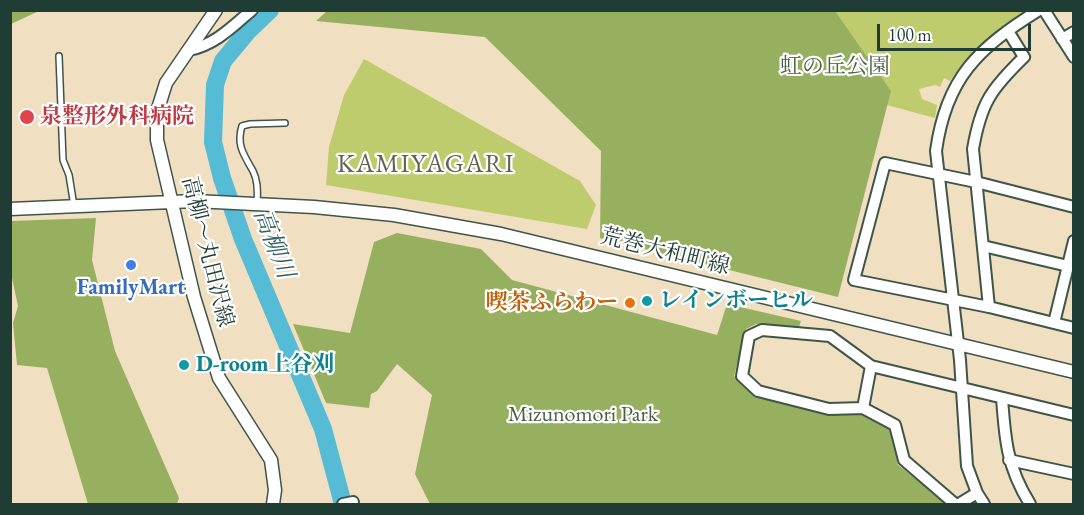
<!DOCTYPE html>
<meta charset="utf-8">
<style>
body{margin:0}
#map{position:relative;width:1084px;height:515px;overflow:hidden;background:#f0dfc0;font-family:"EB Garamond",serif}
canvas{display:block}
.frame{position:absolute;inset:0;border:12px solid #1f3d34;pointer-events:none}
.scale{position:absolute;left:877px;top:24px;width:154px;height:27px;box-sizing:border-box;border:3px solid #1f3d34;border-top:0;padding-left:8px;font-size:18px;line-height:21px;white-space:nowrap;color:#1f3d34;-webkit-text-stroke:4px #fff;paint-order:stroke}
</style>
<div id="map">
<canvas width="1084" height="515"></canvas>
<div class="frame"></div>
<div class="scale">100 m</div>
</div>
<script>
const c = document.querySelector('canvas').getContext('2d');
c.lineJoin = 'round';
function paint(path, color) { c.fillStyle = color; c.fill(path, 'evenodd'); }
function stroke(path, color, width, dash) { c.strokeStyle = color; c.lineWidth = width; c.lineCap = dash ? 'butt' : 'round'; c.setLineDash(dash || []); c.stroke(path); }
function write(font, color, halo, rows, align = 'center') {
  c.font = font + ' "EB Garamond","Noto Serif JP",serif'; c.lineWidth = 4.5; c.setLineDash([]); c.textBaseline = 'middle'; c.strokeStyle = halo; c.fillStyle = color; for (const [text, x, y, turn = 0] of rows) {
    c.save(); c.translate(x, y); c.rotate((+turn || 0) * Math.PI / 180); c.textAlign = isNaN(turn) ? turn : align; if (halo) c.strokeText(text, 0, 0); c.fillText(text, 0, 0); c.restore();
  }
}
paint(new Path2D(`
 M724,11H1025C995,30 970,51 950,81L944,78L940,87L935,85L919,89L922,99L937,105L935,118L887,105Z
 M364,59L580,181L596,205L587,229L326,185L329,147L344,95Z`), '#bfcc6d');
paint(new Path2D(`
 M11,10H39V11L11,24Z
 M328,10L835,11L891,91L838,297L600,238L601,151L485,37L316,21Z
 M96,218L92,260L115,351L179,498L177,504H88L47,368L17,365L13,323L18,306L12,278H11V221Z
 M397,233L481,249L512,280L717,335L727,304L801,321L799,327L756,324L746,329L734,376L757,395L859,413L891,428L898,465L948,504H430L415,474L432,395L397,364L377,391L371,394L369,408L326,403L293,324L350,333L374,242Z`), '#97b060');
stroke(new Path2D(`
 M270,10L248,31L223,61L215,85L213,142L222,178L243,239L323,429L343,504`), '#56bbd4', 18);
const service = new Path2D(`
 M59,56L63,160L69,175L74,206
 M257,203C258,192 258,181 253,171C244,155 236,145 242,126L250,124L285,123`);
const minor = new Path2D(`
 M1044,10L1074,57
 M1062,39L1074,32
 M189,50C215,45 232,27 252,10
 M1074,207L976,182L885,163L854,280L989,307L1074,328
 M983,246L1068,266
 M989,307L973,149C981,103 991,89 1024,57L1008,31
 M1054,323L1074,241
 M1002,398C1005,440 1007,467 1030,504
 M863,408L871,366
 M1009,460L1074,474
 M343,504L353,502
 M955,504L904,460L895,425L863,408L829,409L758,391L742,376L749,336L762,330L830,336L871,366L1074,415
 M959,504L977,493
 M984,504L977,493L967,466L960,360L936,151C946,78 978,48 1039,10`);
const tertiary = new Path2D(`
 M216,10L166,83L157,112V140L194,297L219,378L271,460L275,490L273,504
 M10,209L195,201L314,207L394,215L501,234L1074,372`);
stroke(service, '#3e5549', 8);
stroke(minor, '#3e5549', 14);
stroke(tertiary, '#3e5549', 15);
stroke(service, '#fff', 5);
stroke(minor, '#fff', 10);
stroke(tertiary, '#fff', 12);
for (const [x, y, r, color] of [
 [27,117,8,"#e0444e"],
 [131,265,6,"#3f7fe0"],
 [647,301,6,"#0f9aa8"],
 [630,303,6,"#e8710a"],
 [184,365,6,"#0f9aa8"]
]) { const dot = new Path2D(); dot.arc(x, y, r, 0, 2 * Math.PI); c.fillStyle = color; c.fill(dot); stroke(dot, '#fff', 2); }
write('22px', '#476142', '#fff', [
 ["虹の丘公園",835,67],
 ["Mizunomori Park",583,415]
]);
write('bold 22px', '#be3a42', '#fff', [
 ["泉整形外科病院",40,117]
], 'left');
write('22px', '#1f3d34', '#fff', [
 ["高柳～丸田沢線",207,252,76],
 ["荒巻大和町線",665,252,14]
]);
write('bold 22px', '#366cbe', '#fff', [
 ["FamilyMart",131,288]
]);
write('bold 22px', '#0d838f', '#fff', [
 ["レインボーヒル",659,301],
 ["D-room上谷刈",196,365]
], 'left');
write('bold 22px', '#c56008', '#fff', [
 ["喫茶ふらわー",618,303]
], 'right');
write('italic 24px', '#306364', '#fff', [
 ["高柳川",273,244,69]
]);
c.letterSpacing = '1.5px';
write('26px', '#636254', '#fff', [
 ["KAMIYAGARI",426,165]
]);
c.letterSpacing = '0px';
</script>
